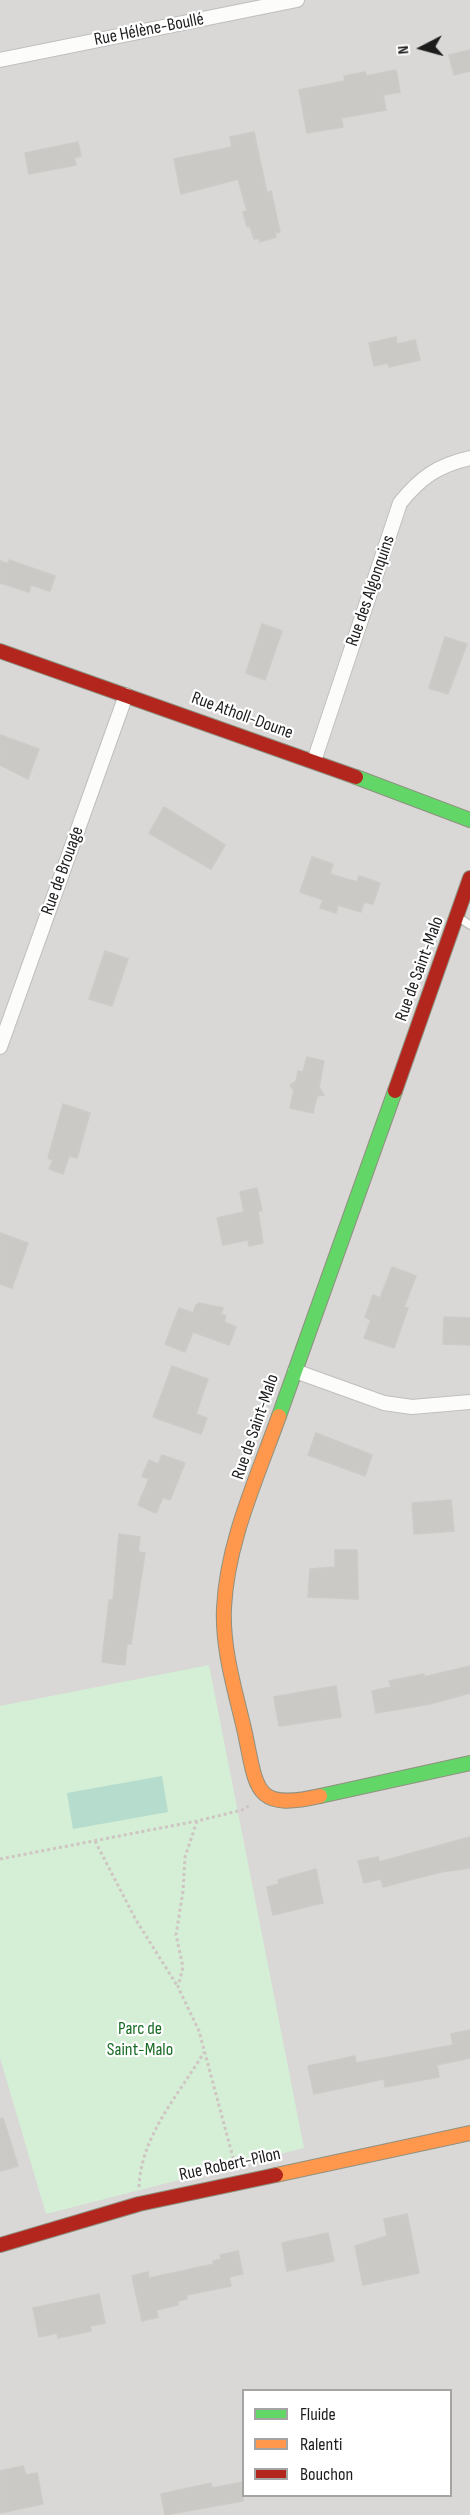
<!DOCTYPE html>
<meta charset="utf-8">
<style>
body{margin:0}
#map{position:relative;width:470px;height:2515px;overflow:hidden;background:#eae8e5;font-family:"Sofia Sans Condensed",sans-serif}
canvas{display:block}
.legend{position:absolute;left:242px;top:2389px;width:210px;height:108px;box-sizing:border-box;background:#fff;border:2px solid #a4a4a4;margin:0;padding:8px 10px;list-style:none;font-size:18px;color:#1c1c1c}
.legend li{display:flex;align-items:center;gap:12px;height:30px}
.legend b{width:30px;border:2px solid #a4a4a4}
.north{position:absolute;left:392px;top:18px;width:60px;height:60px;-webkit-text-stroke:4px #fff;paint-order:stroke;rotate:264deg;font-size:16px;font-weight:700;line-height:24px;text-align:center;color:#1c1c1c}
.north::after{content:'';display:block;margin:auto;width:21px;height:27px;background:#1c1c1c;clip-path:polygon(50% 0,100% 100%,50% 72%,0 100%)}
</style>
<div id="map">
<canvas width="470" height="2515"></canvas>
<ul class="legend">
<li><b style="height:8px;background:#63d668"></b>Fluide</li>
<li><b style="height:8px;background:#ff974d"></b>Ralenti</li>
<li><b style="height:8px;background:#b3261e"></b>Bouchon</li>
</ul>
<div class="north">N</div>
</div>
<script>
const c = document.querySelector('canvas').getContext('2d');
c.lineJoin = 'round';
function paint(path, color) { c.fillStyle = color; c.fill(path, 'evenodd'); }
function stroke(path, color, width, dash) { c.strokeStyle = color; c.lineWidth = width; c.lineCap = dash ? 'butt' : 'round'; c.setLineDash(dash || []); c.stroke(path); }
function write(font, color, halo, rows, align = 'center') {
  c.font = font + ' "Sofia Sans Condensed",sans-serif'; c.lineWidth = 4.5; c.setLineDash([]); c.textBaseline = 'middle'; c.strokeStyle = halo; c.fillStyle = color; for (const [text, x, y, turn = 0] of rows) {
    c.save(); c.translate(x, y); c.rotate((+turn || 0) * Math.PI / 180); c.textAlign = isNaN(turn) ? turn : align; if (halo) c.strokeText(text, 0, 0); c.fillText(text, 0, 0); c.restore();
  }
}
paint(new Path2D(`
 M0,0H470V2515H0ZM243,2390H450V2496H243Z`), '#d9d8d6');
paint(new Path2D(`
 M209,1665L304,2148L46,2214L0,2058V1706Z`), '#d5eed6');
paint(new Path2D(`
 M162,1776L168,1812L73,1829L67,1793Z`), '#b5dccd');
const building = new Path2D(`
 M470,50V71L454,75L449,55Z
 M396,70L400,92L383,95L386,110L341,118L343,127L307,133L299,90L345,81L344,76L365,72L366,76Z
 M254,132L267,193L271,191L280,232L275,233L276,237L260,242L259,238L254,239L250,226L247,227L243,212L247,211L238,179L181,194L174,159L232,147L230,137Z
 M78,142L81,156L74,158L76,165L29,174L25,153Z
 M396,337L397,344L415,340L420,360L389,367L388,363L374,366L369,343Z
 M9,560L55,576L50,591L31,585L29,592L0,583V561L8,564Z
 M262,624L282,631L265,680L246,673Z
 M445,637L467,644L448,694L429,688Z
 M0,735L39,749L28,779L0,765Z
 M164,807L225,845L211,869L149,833Z
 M312,857L333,864L330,874L357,882L359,876L380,883L373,904L364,902L361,912L338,905L336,913L320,908L323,900L300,892Z
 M105,951L128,959L112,1006L89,999Z
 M307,1057L324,1061L319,1087L324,1095L317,1096L313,1113L290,1108L294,1091L290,1085L296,1081L298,1071L303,1072Z
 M63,1104L90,1113L77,1158L69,1156L63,1174L49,1169L53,1160L48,1158Z
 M257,1188L262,1211H258L263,1243L249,1246L248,1240L223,1245L217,1218L244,1212L240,1192Z
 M0,1233L28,1243L12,1288L0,1284Z
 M392,1267L416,1276L404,1307L408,1308L394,1348L364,1338L371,1320L365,1317L373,1295L380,1298Z
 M199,1303L223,1308L221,1314L226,1316L224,1322L236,1327L229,1345L193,1332L185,1352L165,1344L179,1308L193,1313L196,1305Z
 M444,1317L470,1318V1345L443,1344Z
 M172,1366L208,1379L196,1414L207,1418L201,1434L153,1417Z
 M316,1433L372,1455L365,1476L308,1455Z
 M162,1455L185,1463L170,1500L163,1497L156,1513L138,1505L149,1479L142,1476L149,1460L158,1464Z
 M451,1500L454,1531L414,1534L412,1503Z
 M119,1534L140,1537L138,1552L145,1553L131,1644H127L125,1665L102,1662L109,1600H113Z
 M335,1550H357L358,1599L308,1597L310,1569L335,1567Z
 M470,1666V1693L430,1704L376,1713L372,1691L391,1687L389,1681L424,1674V1677Z
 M336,1686L341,1717L279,1726L274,1697Z
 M470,1837V1868L441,1872L383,1887L381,1879L364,1883L358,1861L378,1857L379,1862Z
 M316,1869L323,1903L273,1915L267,1887L279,1884L278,1880Z
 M470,2030V2058L437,2065L439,2077L385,2087L384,2079L314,2094L308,2066L355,2056L356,2063L453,2045L451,2034Z
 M3,2118L18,2166L0,2171V2119Z
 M407,2214L419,2273L363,2285L355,2246L387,2236L384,2219Z
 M328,2233L334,2261L287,2271L282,2243Z
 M238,2251L243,2274L229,2277L231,2286L186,2295L187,2299L178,2301V2305L156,2310L158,2317L142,2321L132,2276L148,2272L149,2278L214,2264L213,2261L221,2259L220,2255Z
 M99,2294L105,2323L90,2326L91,2331L58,2338L57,2333L39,2337L33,2308Z
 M23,2466L26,2475L37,2473L43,2504L0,2513V2471Z
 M243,2482V2501L165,2515L161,2494L211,2483L212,2488Z`);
paint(building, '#cbc9c6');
stroke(building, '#cdcac7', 1.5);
const lane = new Path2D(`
 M458,917L470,925`);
const street = new Path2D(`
 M0,60L297,0
 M314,761L400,503C420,478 438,465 470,458
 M0,1047L126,695
 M295,1371L384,1403L412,1407L470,1402`);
const fast = new Path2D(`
 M356,777L470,820
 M279,1416L395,1091
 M320,1796L470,1763`);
const slow = new Path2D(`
 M279,1416C257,1478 227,1542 224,1608C222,1650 236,1693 245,1733C257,1790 254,1811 320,1796
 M276,2175L470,2133`);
const jam = new Path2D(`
 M0,651L356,777
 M395,1091L470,878
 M0,2245L139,2204L276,2175`);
stroke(lane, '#c0bfbd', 10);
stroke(street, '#c0bfbd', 16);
stroke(fast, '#8f9180', 16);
stroke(slow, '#8f9180', 16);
stroke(jam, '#8f9180', 16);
stroke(new Path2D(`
 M197,1821L185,1857L183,1891L176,1935L183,1967L178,1987L199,2031L235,2165
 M95,1841L136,1920L178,1987
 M0,1859L197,1821L242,1810L250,1805
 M139,2187C141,2135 179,2095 204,2052`), '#cfc5c3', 3, [3, 3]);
stroke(lane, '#fcfcfb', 7);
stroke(street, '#fcfcfb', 14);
stroke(fast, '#63d668', 14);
stroke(slow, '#ff974d', 14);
stroke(jam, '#b3261e', 14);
write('18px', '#1c1c1c', '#fff', [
 ["Rue Hélène-Boullé",149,30,-11],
 ["Rue des Algonquins",371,591,-71],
 ["Rue Atholl-Doune",242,716,20],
 ["Rue de Brouage",63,871,-70],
 ["Rue de Saint-Malo",420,969,-70],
 ["Rue de Saint-Malo",256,1427,-71],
 ["Rue Robert-Pilon",230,2165,-12]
]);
write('18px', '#196b24', '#fff', [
 ["Parc de",140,2029],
 ["Saint-Malo",140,2050]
]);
</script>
